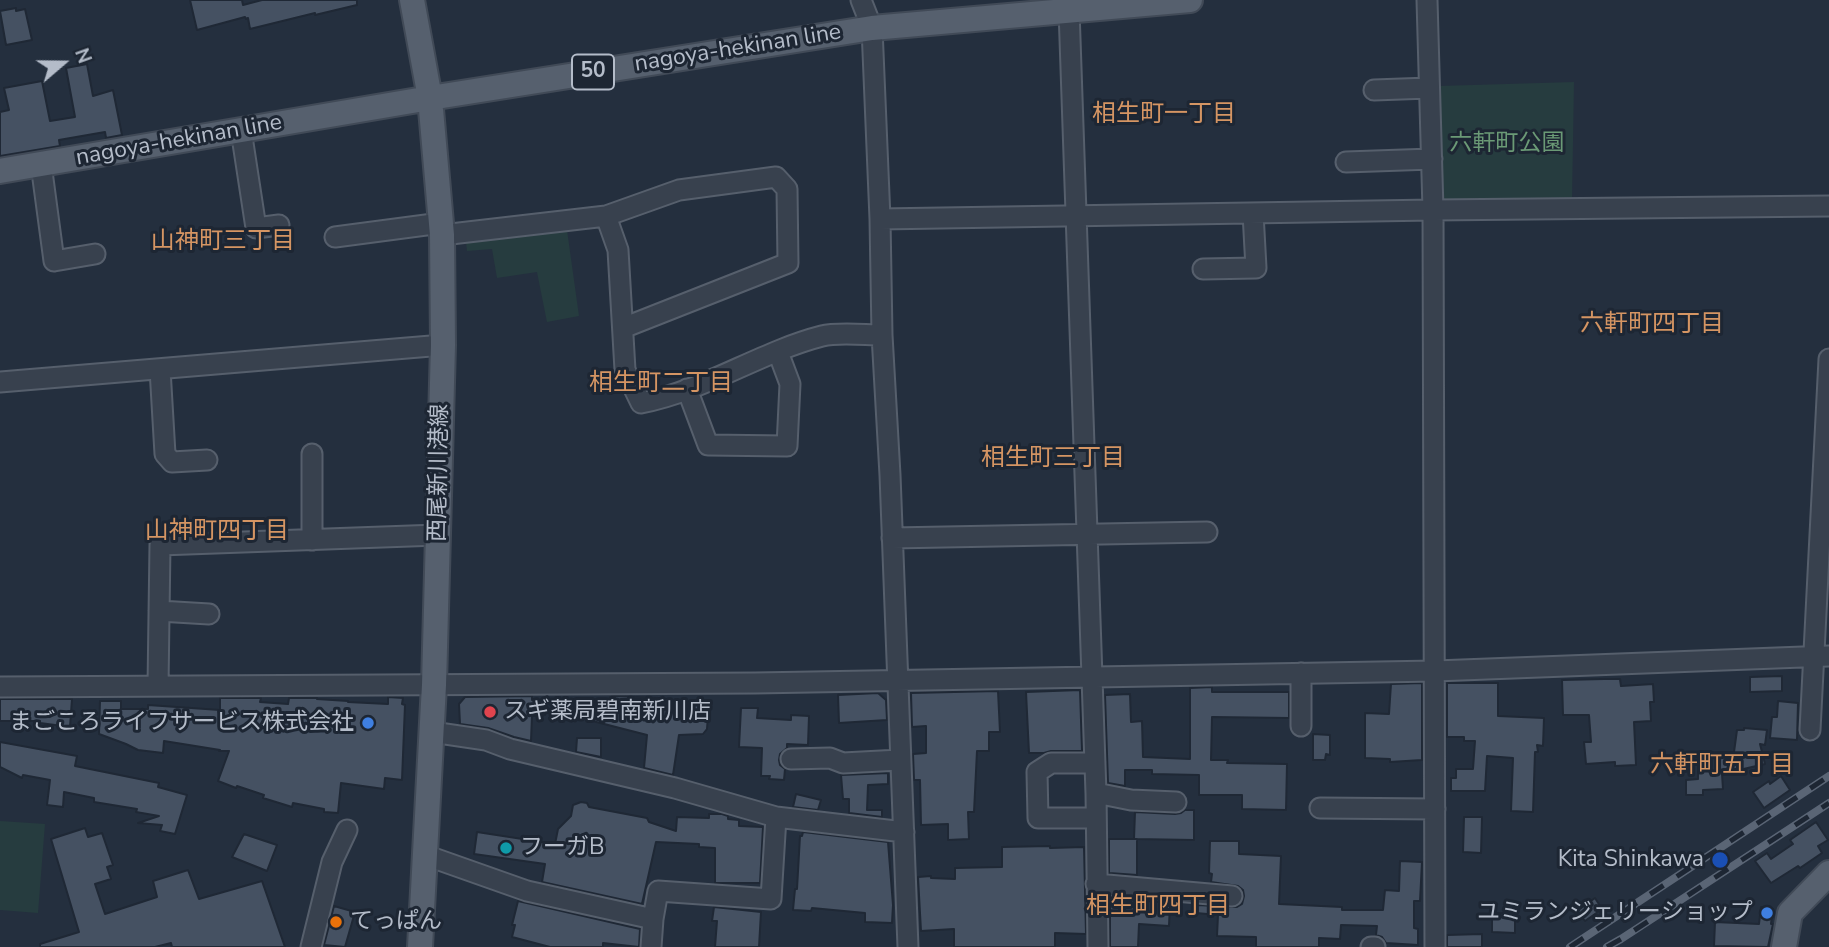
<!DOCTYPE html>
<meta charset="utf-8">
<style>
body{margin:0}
#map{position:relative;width:1829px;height:947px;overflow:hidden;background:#242f3e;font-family:"Nunito Sans",sans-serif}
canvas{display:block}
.north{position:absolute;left:28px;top:28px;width:70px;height:70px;-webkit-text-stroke:5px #1d2633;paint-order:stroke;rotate:70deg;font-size:19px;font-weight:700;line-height:28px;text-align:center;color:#b4bcc9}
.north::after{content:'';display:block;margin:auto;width:24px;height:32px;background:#b4bcc9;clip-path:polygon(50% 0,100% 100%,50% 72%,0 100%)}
</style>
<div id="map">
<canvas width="1829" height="947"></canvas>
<div class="north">N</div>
</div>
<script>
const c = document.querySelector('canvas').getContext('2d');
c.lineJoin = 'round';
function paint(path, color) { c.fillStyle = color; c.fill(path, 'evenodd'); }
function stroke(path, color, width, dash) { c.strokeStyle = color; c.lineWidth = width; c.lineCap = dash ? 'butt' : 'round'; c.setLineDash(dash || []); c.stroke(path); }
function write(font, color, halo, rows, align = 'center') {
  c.font = font + ' "Nunito Sans","Noto Sans JP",sans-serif'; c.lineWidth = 6; c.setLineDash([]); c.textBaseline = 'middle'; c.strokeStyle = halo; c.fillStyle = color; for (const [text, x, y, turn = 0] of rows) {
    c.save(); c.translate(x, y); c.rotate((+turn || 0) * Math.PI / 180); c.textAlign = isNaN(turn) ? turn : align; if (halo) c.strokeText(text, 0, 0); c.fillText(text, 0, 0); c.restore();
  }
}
paint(new Path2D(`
 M1574,82L1572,201L1444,203L1439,86Z
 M567,230L579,316L547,322L537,272L497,278L492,249L467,251L466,242Z
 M0,821L45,824L38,913L0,910Z`), '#263c3f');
const building = new Path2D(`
 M190,0H242L243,5L262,0H357V5L315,15V13L250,29L248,18L246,19L245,17L197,30Z
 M16,8V11L25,9L32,40L6,45L0,11Z
 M87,64L93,96L113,90L122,135L106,138L105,132L59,140L60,146L0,156V112L9,110L4,88L42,81L50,121L75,117L66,68Z
 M1782,676V691L1750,692V677Z
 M1604,679H1620L1621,686L1653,684L1654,702H1650L1651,721L1634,722L1636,765L1615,766V762L1586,764L1584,742H1591L1589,715H1563L1562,680Z
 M1422,683V760L1390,762V759L1365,758V713L1389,714L1391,684Z
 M1447,683H1498V716L1544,718L1543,746L1537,745L1538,752H1535L1533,812L1511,811L1513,758L1487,756L1485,791H1451V778H1456V769H1473L1475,741H1464V737H1447Z
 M1212,687V692H1289V718L1212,717L1211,760H1228L1227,763L1287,764L1286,810L1242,809V795H1199V775L1152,774V770H1125V786L1108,783L1105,695L1130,694L1131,722L1142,721L1143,757L1190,759V688Z
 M1080,690L1082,751H1051L1044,753H1029L1026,692Z
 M998,691L1000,732H989V751H977L974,812H968L969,839L948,840V824L921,825L920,780H914L913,754L926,753V726L912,727L911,693Z
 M878,693L886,700L887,720L839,723L838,695Z
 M532,696V700H544L545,715L532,716L531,741L514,737L488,728L460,724L459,704L465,697Z
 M612,696L659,698V706L687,712L688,701L709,702L707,729L703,734L679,735L673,775L644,768L647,735L573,716L574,703L588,707V700L612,701Z
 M388,697L403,698L402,704L405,705L402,780L385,778L384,789L341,783L338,813L324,812V809L293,803L292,807L263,798L264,795L237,786L236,788L218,781L229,751H219L220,750L164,741L163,753L138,750L126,744L99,734L100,701H121V709H148V705L220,710V698H261L260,702L288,704L289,698H317V699L348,701V702L388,704Z
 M0,699H72L70,727L40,723V721H0Z
 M1778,701L1798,703L1797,740L1770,738L1772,717H1777Z
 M741,708H758L757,718L791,720V715L809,716L808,745L787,744V748L780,754L779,760L780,765L785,769L784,780L769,779L770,776H761L762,748L739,747Z
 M1744,728L1767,730L1765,745L1760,744L1765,764L1722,774L1723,789L1703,790V795H1686V780L1698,779V753L1734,752L1737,730H1744Z
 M1313,734L1330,735V755L1326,754L1325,760H1313Z
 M577,738H601V757L576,752Z
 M0,742L77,756L75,766L159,783L158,787L187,795L175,834L160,831L162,825L138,823L159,816L136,812L137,809L94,802V798L64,792L63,807L47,805L50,780L23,775L22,778L0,767Z
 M888,773V784L868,785L867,810H882V817L849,813V799H843L841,775Z
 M1781,776L1790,790L1764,808L1753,792L1769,781L1770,784Z
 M796,794L821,800L818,810L793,807Z
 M581,802L587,803L589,807L647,818L649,822L676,831L677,817L709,818V814H722L728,816V819L739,820V826L763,827L760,883H715V848L699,847V844L656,842L642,904L542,882L545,864L474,854L477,832L555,844L558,829L571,816L573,805Z
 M1185,810H1194V840L1134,839L1135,812L1175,814L1181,813Z
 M1464,817H1482L1481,853L1463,852Z
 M1816,822L1828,840L1818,846L1822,853L1800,868L1798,866L1771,883L1755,861L1767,853L1771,859L1793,844L1790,840Z
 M85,828L88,837L102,833L113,865L107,867L111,879L95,884L105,914L157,897L153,881L188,870L199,899L262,881L285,947H172L171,943L155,947H40V944L79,932L51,839Z
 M803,832L888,842L893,905L892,923L865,922V913L812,908L811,911L793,910L795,889H797L800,836H802Z
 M244,834L277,845L267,871L232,857Z
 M1109,839H1137V875L1109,873Z
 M1210,841H1239V854L1281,856L1279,904L1342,907V910H1383L1385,890L1399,891L1400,861L1422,862L1420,901H1414V928L1418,929V945L1386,943L1382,937L1376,935L1377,926L1341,925L1340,939L1319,938V947H1256V937L1217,936L1218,915L1196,913L1197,905L1237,907L1242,904L1244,896L1243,890L1238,886L1211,882L1212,874L1209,873Z
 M1050,846V848L1084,847L1086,934L1055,933V947H954V929L921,931L918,877L931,876V878L955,879V868L1002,867V847Z
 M1110,898L1170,903L1169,926L1139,924L1138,947H1110Z
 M1595,898L1602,909L1585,921L1577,911Z
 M518,901L640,929L639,947L603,943V947H550L512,937L515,925H512Z
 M334,906L355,912L345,947L324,945Z
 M714,907L761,912L759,947H715L717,921H712Z
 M1761,907L1773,909L1771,924H1773L1768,947L1714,946L1715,922L1759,924Z
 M1492,913H1515V933L1492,932Z
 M1482,934V947H1447V935Z`);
paint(building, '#455162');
stroke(building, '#1f2835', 2);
const minor = new Path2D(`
 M861,0L872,28L880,219L882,335L890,475L908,947
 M1427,0L1433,210L1435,947
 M1069,10L1096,793L1098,947
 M1374,90L1429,88
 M241,130L256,228L279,225
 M1346,162L1432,159
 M41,164L54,261L95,254
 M606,216L679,190L776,177L787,189L788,263L623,328
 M880,219L1433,210L1829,206
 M442,235L606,216L618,250L625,370L641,403C704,391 760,352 822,336C837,332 865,335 882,335
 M335,237L441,223
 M1203,269L1256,268L1253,213
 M160,369L165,454L172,462L207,460
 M0,382L443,345
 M687,389L708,445L787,446L790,384L778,352
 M312,454V540
 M892,538L1207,532
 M159,611L209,614
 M158,686L160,545L438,535
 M0,687L755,683L1435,671L1829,656
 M1301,726V673
 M1810,730L1829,359
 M432,732L486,740L510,749L675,788L776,817L771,899L658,891L653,919L651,947
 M791,759L830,758L843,763L900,760
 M1095,763H1051L1037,772L1038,818H1096
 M1096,793L1131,800L1176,802
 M1320,808L1435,809
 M776,817L904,832
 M425,855L527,891L653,919
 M1096,884L1232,896
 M311,947L332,862L347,830
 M1371,947H1375`);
const major = new Path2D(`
 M412,0L430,98L442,235L443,345L434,685L420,947
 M0,171L430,98L872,28L1190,0
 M1784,947L1790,913L1829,873`);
stroke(minor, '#565f6c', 23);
stroke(major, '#414a57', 28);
stroke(minor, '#38414e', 19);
stroke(major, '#56606e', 24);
const rail = new Path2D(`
 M1570,947L1829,776
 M1607,947L1621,939L1829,803`);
stroke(rail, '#5a6575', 8);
stroke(rail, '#1d2633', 5, [16]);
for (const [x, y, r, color] of [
 [490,712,7,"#e0444e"],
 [368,723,7,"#3f7fe0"],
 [506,848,7,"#0f9aa8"],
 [1720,860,9,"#1a4fb4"],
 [1767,913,7,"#3f7fe0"],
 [336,922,7,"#e8710a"]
]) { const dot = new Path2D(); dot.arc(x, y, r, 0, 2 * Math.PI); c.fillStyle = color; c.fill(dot); stroke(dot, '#1d2633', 2.5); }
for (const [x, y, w] of [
 [593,72,42]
]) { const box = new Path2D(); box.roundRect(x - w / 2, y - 17.5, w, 35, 5); c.fillStyle = '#1d2633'; c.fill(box); stroke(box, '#b4bcc9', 2); }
write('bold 21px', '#b4bcc9', null, [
 ["50",593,72]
]);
write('23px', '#b4bcc9', '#1d2633', [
 ["nagoya-hekinan line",738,49,-9],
 ["nagoya-hekinan line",179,141,-10],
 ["西尾新川港線",440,473,-89]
]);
write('23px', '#6b9a76', '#1d2633', [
 ["六軒町公園",1507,144]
]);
write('23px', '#b4bcc9', '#1d2633', [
 ["スギ薬局碧南新川店",504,712],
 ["まごころライフサービス株式会社",354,723,"right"],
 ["フーガB",520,848],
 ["Kita Shinkawa",1704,860,"right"],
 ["ユミランジェリーショップ",1753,913,"right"],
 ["てっぱん",350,922]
], 'left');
write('24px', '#d59563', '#1d2633', [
 ["相生町一丁目",1164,115],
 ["山神町三丁目",223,242],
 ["六軒町四丁目",1652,325],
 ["相生町二丁目",661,384],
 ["相生町三丁目",1053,459],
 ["山神町四丁目",217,532],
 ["六軒町五丁目",1722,766],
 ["相生町四丁目",1158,907]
]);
</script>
